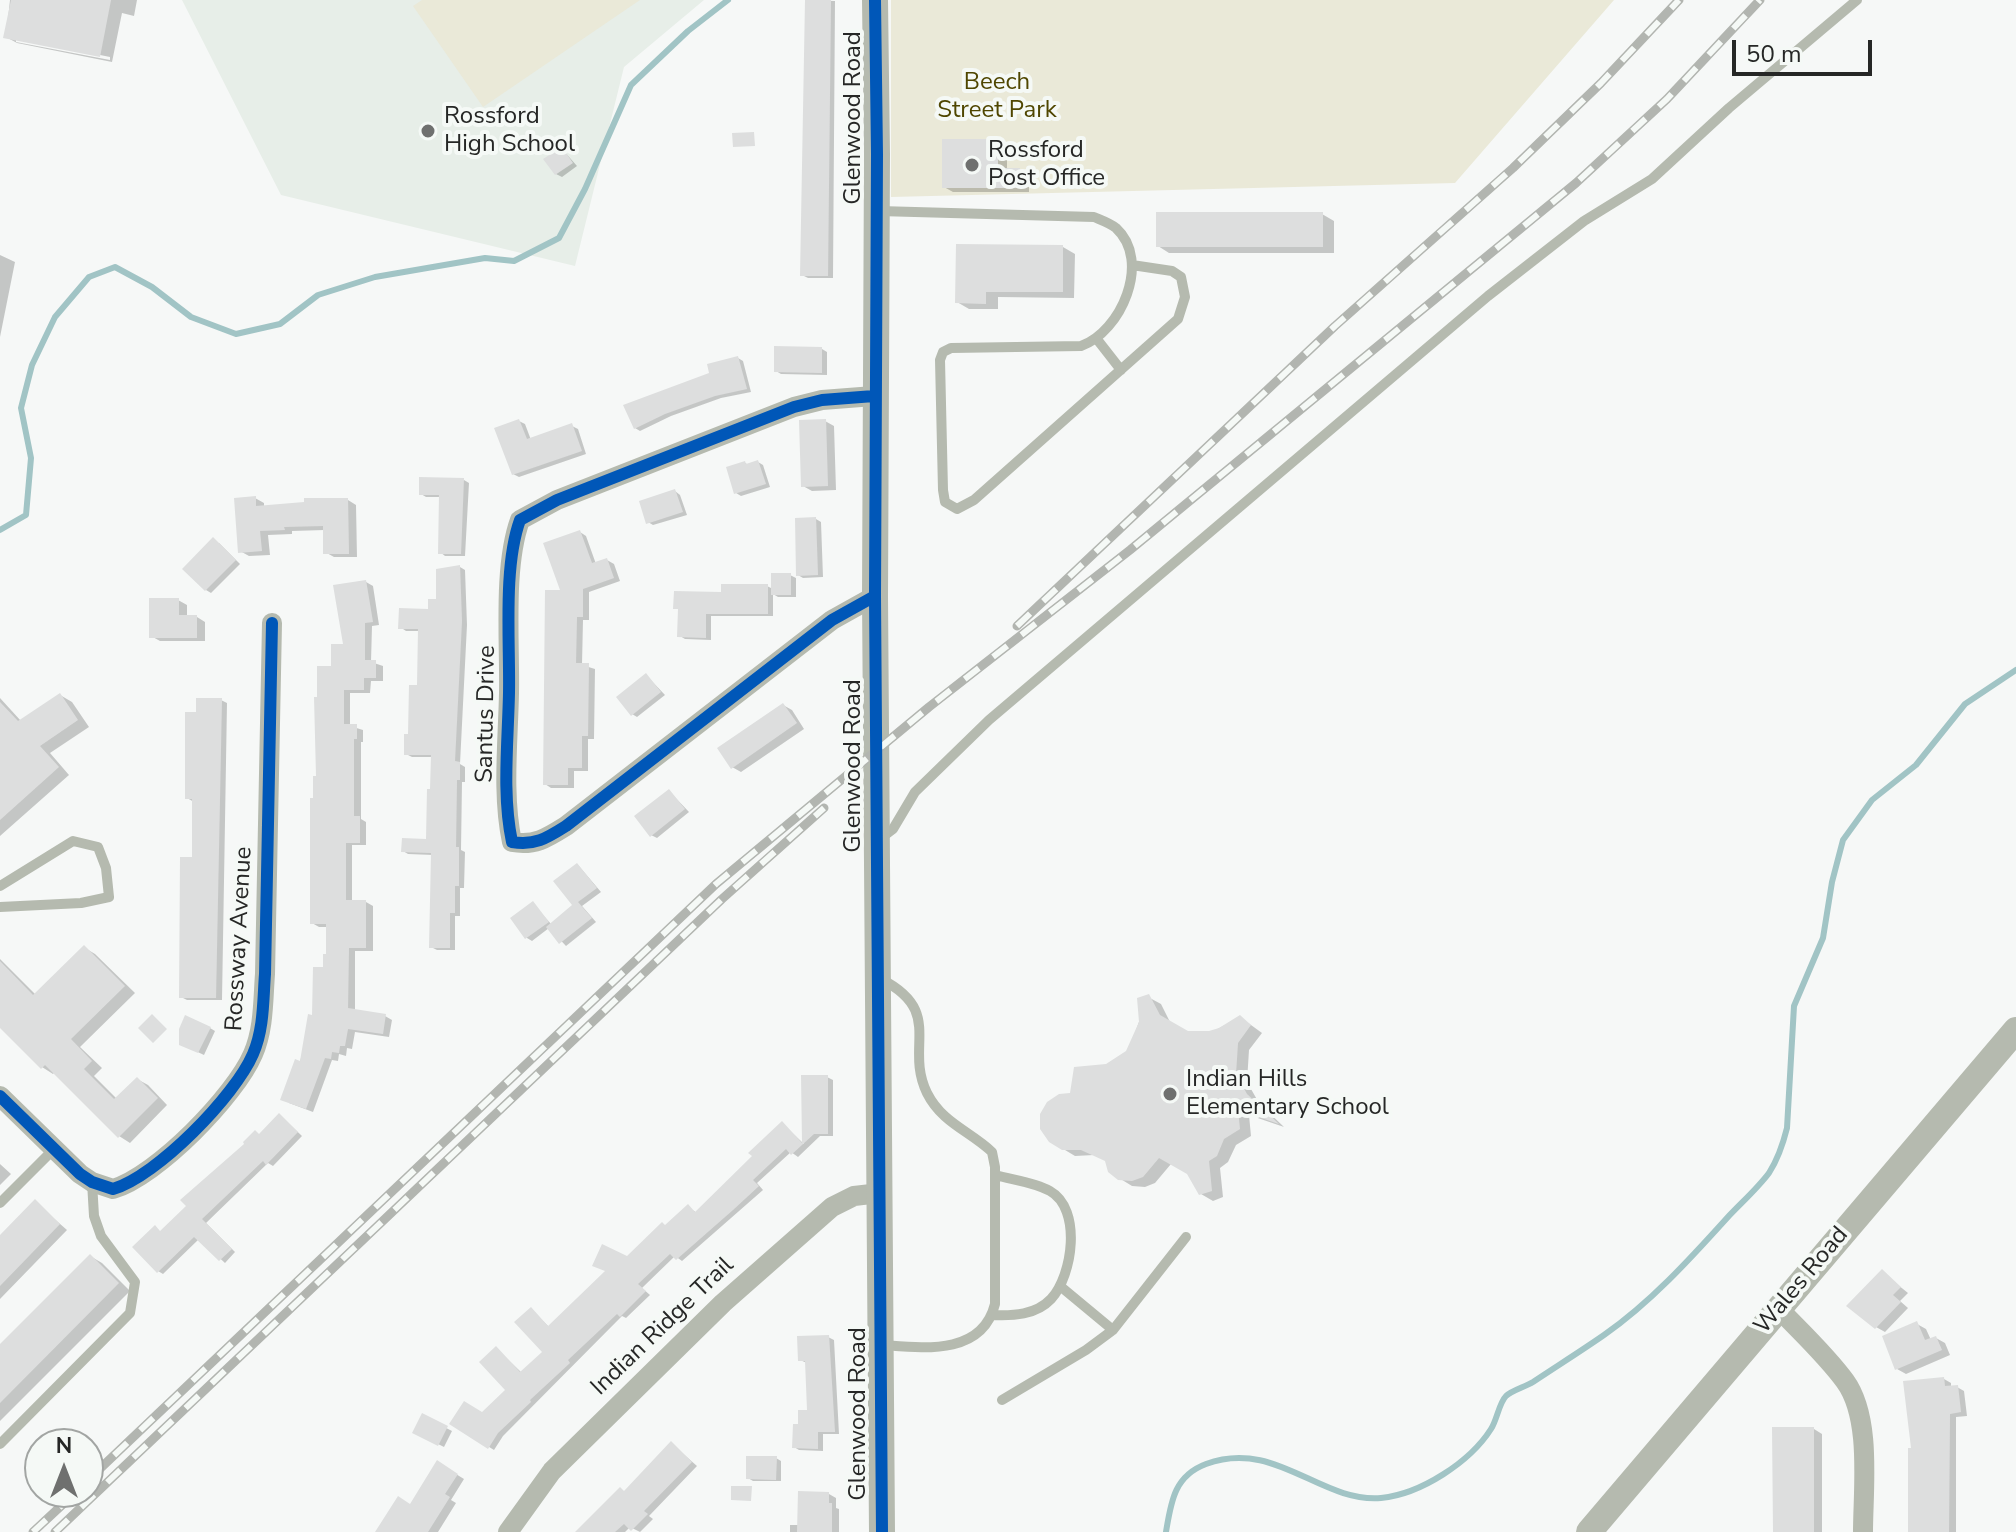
<!DOCTYPE html>
<style>
body{margin:0}
#map{position:relative;width:2016px;height:1532px;overflow:hidden;background:#f6f8f7;font-family:"Nunito Sans",sans-serif}
canvas{display:block}
.north{position:absolute;left:24px;top:1428px;width:80px;height:80px;box-sizing:border-box;background:#f5f9f6;border:2px solid #a2a5a3;border-radius:50%;rotate:0deg;font-size:22px;font-weight:700;line-height:32px;text-align:center;color:#262726}
.north::after{content:'';display:block;margin:auto;width:28px;height:36px;background:#6f706f;clip-path:polygon(50% 0,100% 100%,50% 72%,0 100%)}
.scale{position:absolute;left:1732px;top:40px;width:140px;height:36px;box-sizing:border-box;border:4px solid #262726;border-top:0;padding-left:10px;font-size:24px;line-height:28px;white-space:nowrap;color:#262726;-webkit-text-stroke:6px #f5f9f6;paint-order:stroke}
</style>
<div id="map">
<canvas width="2016" height="1532"></canvas>
<div class="north">N</div>
<div class="scale">50 m</div>
</div>
<script>
const c = document.querySelector('canvas').getContext('2d');
c.lineJoin = 'round';
function paint(path, color) { c.fillStyle = color; c.fill(path, 'evenodd'); }
function stroke(path, color, width, dash) { c.strokeStyle = color; c.lineWidth = width; c.lineCap = dash ? 'butt' : 'round'; c.setLineDash(dash || []); c.stroke(path); }
function write(font, color, halo, rows, align = 'center') {
  c.font = font + ' "Nunito Sans",sans-serif'; c.lineWidth = 8; c.setLineDash([]); c.textBaseline = 'middle'; c.strokeStyle = halo; c.fillStyle = color; for (const [text, x, y, turn = 0] of rows) {
    c.save(); c.translate(x, y); c.rotate((+turn || 0) * Math.PI / 180); c.textAlign = isNaN(turn) ? turn : align; if (halo) c.strokeText(text, 0, 0); c.fillText(text, 0, 0); c.restore();
  }
}
paint(new Path2D(`
 M182,0H704L624,67L575,266L281,195Z`), '#e7eee8');
paint(new Path2D(`
 M422,0H640L483,107L413,6Z
 M891,0H1614L1455,183L891,197Z`), '#eae9d8');
paint(new Path2D(`
 M10,0H137L134,16L122,13L112,62L17,43L6,37ZM16,38L110,57V60L16,42Z
 M807,0L835,1L833,278H808L802,275Z
 M998,141L1007,146V170H1020L1029,175V192H953L944,187Z
 M562,149L577,166L562,177L556,174Z
 M1322,214L1334,221V253H1169L1158,246Z
 M1063,247L1075,254L1074,298L998,297V309H969L957,302Z
 M0,255L15,262L0,337Z
 M822,349L827,352V375L781,374L776,371Z
 M738,358L743,361L751,392L721,398L671,416L640,431L635,428Z
 M519,421L525,424L531,440L572,426L578,429L586,454L519,477L513,474Z
 M825,421L834,426L836,490L812,491L803,486Z
 M758,462L763,465L770,487L741,496L736,493L745,463L749,465Z
 M464,480L469,483L465,556H445L440,552L441,497H426L421,494Z
 M675,491L680,495L687,515L653,525L648,522Z
 M255,498L264,503V507L348,500L356,505L357,557H334L325,552V530L292,531V534L268,535L270,555L249,556L240,551Z
 M816,519L821,522L823,577L803,578L798,575Z
 M580,532L586,536L596,564L607,560L614,564L620,581L589,592V620H583L582,665L595,669L594,739H588V771H574V788H551L545,784L563,592Z
 M219,543L240,564L211,593L206,590Z
 M460,567L465,570L467,625L460,764L465,767V782H462L461,850L465,852L464,888H460V916H455V950H437L431,947L433,855L408,854L403,851L428,841L433,757H412L406,754L419,687L420,631H406L400,627L430,611Z
 M790,575L796,578V597H778L773,594V616H711V640L685,639L680,636V610L675,608L723,594L767,586L773,589Z
 M366,582L373,586L379,625L372,626L371,662L383,666V681H371L370,693H350V726L363,730V742H361V819L366,822V845H352V902H366L373,906V951H355V1011L385,1016L392,1020L389,1037L355,1032L352,1049L347,1048L346,1056L339,1054L338,1061L332,1060L313,1112L289,1103L328,956V927H319L312,923L319,699L345,646Z
 M178,600L187,605V617H197L205,622V641H160L151,636Z
 M646,675L665,695L637,717L632,714Z
 M60,695L72,702L89,727L50,753L69,775L0,836V698L21,721Z
 M221,700L227,703L222,1000H187L181,997L194,859V802L187,798L198,714Z
 M783,705L792,710L804,729L741,772L732,767Z
 M669,791L689,812L657,838L651,835Z
 M578,865L601,892L582,906L596,922L566,946L549,928L532,941L527,938L512,919L533,904L552,925L575,905Z
 M85,948L95,954L135,993L80,1047L102,1068L94,1076L117,1099L137,1079L148,1085L167,1105L130,1143L119,1136L55,1072L53,1074L42,1067L0,1025V959L36,995Z
 M1148,997L1161,1004L1171,1024L1187,1033H1210L1240,1017L1262,1033L1249,1050L1247,1082L1259,1103L1284,1127L1249,1115L1251,1136L1236,1145L1228,1162L1220,1168L1223,1197L1213,1201L1201,1194L1189,1173L1171,1164L1155,1183L1145,1187L1132,1186L1119,1178L1107,1161L1094,1155L1075,1156L1050,1141L1072,1095L1106,1066L1128,1052Z
 M210,1028L215,1031L204,1055L187,1047Z
 M803,1077H827L833,1080V1136H820L798,1157L791,1152L757,1183L763,1190L682,1261L675,1256L642,1288L650,1295L626,1318L622,1316L503,1436L494,1450L452,1424L482,1415L508,1390L496,1348L522,1373L545,1353L531,1309L549,1327L688,1207L697,1213L755,1157L783,1124L804,1144Z
 M284,1119L302,1136L273,1166L268,1163L206,1223L235,1252L225,1263L199,1239L163,1274L158,1271L155,1228L162,1233L261,1135Z
 M0,1164L11,1174L0,1185Z
 M35,1202L67,1230L0,1299V1238Z
 M90,1256L102,1263L130,1291L0,1421V1347Z
 M1882,1272L1908,1293L1900,1301L1908,1308L1885,1332L1876,1327Z
 M1917,1324L1926,1329L1931,1340L1936,1338L1945,1343L1950,1355L1906,1374L1897,1369Z
 M828,1337L834,1340L839,1434H823V1451L799,1450L794,1447L800,1426L809,1412L807,1363L800,1360Z
 M1944,1379L1951,1383V1388L1957,1387L1964,1391L1967,1416L1956,1417V1532H1910L1913,1450Z
 M423,1416L452,1431L444,1447L414,1432Z
 M1814,1429L1822,1434V1532H1773Z
 M672,1444L697,1466L649,1516L653,1519L640,1532L630,1527L625,1532H584Z
 M776,1458L781,1461V1481H753L748,1478Z
 M438,1463L464,1479L451,1500L456,1503L438,1532H376L411,1506Z
 M829,1494L836,1498V1508L839,1509V1532H790V1525H799Z`), '#0003');
stroke(new Path2D(`
 M0,530L26,515L31,458L21,408L32,365L55,317L89,277L115,267L152,287L191,317L236,334L280,324L318,295L375,277L485,258L514,261L559,238L585,189L631,85L688,31L728,0
 M1166,1532C1171,1502 1174,1476 1206,1464C1275,1438 1320,1503 1381,1498C1421,1494 1470,1462 1491,1429C1497,1420 1499,1403 1506,1396C1513,1390 1525,1387 1533,1382C1557,1366 1581,1351 1604,1335C1650,1303 1690,1259 1727,1218C1741,1203 1757,1189 1769,1173C1778,1159 1783,1144 1787,1128L1794,1006L1823,938L1832,882L1843,840L1872,800L1916,765L1965,704L2016,670`), '#a1c4c5', 6);
paint(new Path2D(`
 M11,0H111L100,57L3,38Z
 M805,0H831L828,276H800Z
 M754,132L755,146L733,147L732,133Z
 M942,139H998V168H1020V188H942Z
 M562,147L573,163L555,175L543,159Z
 M1156,212H1323V247H1156Z
 M956,244L1063,245V292H986V304L955,303Z
 M774,346L822,347V373L774,372Z
 M738,356L747,389L715,396L665,414L634,429L623,405L709,373L707,364Z
 M519,419L527,439L572,423L582,451L512,475L494,428Z
 M826,419L828,486L801,487L799,420Z
 M758,460L766,484L734,494L726,467L745,461L746,464Z
 M419,477L464,478L461,554H438L439,495H419Z
 M675,489L683,512L646,524L639,501Z
 M256,496V506L304,502V498H348L349,554H323V526L284,527L285,530L260,531L262,551L238,553L234,498Z
 M816,517L818,575L796,576L795,518Z
 M580,530L592,563L607,558L614,578L583,589V617H577L576,663H589L588,736H582V768H568V785H543L545,590H560L543,543Z
 M213,537L236,560L205,591L182,569Z
 M460,565L462,621L455,761L460,762V780H457L456,847H459V886H455V913H450V948H429L431,853L401,852L402,838L426,839L427,789H430L431,755H404V734H408L409,685H417L418,629H398L399,608L428,609V599H436V569Z
 M771,573H791V595H771Z
 M366,580L373,622L365,623V660H376V678H364V690H344V724H357V739H354V816H360V843H346V900H366V948H349L348,1008L386,1014L383,1034L348,1029L345,1046H340L339,1053L332,1052L331,1059L325,1058L306,1109L280,1100L295,1059L300,1061L308,1014L312,1015L313,967H323V954H326V924H310V798H313V776H316L314,697H317V666H331V644H343L333,585Z
 M721,584H768V614H706V638L677,637L678,609H673L674,591L721,592Z
 M149,598H179V615H197V638H149Z
 M646,673L661,692L631,716L616,697Z
 M60,693L78,720L40,746L59,767L0,820V702L18,721Z
 M196,698H222L216,998H179L180,857H192V799H185V712H196Z
 M783,703L797,723L731,769L717,748Z
 M669,789L685,809L650,837L634,816Z
 M577,863L597,888L578,902L592,918L559,944L546,927L572,905L553,881Z
 M533,901L549,922L525,939L510,918Z
 M84,945L125,986L71,1039L92,1061L84,1069L114,1099L137,1077L158,1098L118,1138L45,1065L41,1069L0,1028V961L33,995Z
 M1149,994L1160,1015L1188,1031H1209L1219,1028L1240,1015L1251,1025L1238,1043L1236,1074L1247,1094L1279,1124L1238,1110L1240,1129L1224,1139L1217,1156L1209,1161L1212,1191L1199,1195L1187,1174L1159,1158L1143,1177L1132,1181L1118,1180L1108,1172L1105,1161L1081,1150H1062L1049,1142L1040,1129V1114L1047,1102L1059,1094L1070,1093L1074,1067L1106,1064L1126,1051L1139,1022L1137,998Z
 M152,1014L167,1029L153,1043L138,1028Z
 M185,1015L211,1027L198,1053L179,1045V1029Z
 M801,1075H828V1134H814L791,1155L786,1149L753,1180L759,1186L733,1210L676,1260L670,1254L638,1284L646,1291L620,1317L617,1314L568,1360L570,1363L530,1400L531,1402L498,1433L488,1449L449,1424L464,1401L482,1412L505,1390L479,1362L496,1346L520,1372L542,1352L514,1322L531,1307L548,1326L605,1271L592,1266L602,1244L627,1256L662,1222L665,1225L688,1204L695,1212L752,1156L748,1153L782,1121L802,1143Z
 M279,1113L298,1132L266,1165L263,1161L202,1219L232,1249L219,1261L194,1237L157,1273L132,1247L155,1225L160,1231L186,1206L180,1200L244,1144L243,1142L255,1130L259,1134Z
 M35,1199L60,1224L0,1286V1235Z
 M90,1254L119,1283L0,1403V1344Z
 M1882,1269L1901,1287L1893,1295L1901,1302L1875,1329L1846,1306Z
 M1917,1321L1925,1340L1936,1336L1942,1350L1895,1370L1882,1336Z
 M829,1335L835,1432H818V1449L792,1448L793,1424H798V1410H807L805,1361H798L797,1336Z
 M1944,1377L1945,1386L1958,1385L1961,1412L1950,1414L1949,1532H1908V1448H1911L1903,1381Z
 M422,1413L448,1426L438,1446L412,1433Z
 M1772,1427H1814V1532H1773Z
 M671,1441L692,1462L644,1511L648,1514L631,1531L624,1524L615,1532H575L620,1487L624,1491Z
 M746,1456H777L776,1480L746,1479Z
 M437,1460L458,1474L445,1494L450,1497L428,1532H375L398,1496L410,1504Z
 M731,1486H752L751,1501L731,1500Z
 M798,1491L829,1492V1503H832V1532H797Z`), '#dddede');
stroke(new Path2D(`
 M879,211L1094,217C1101,220 1110,223 1116,228C1152,261 1121,332 1081,346L951,348L943,352L940,360L943,490L945,502L957,509L974,500L1178,319L1185,297L1181,277L1172,271L1132,265
 M1096,338L1121,370
 M881,838L893,829L915,792L989,720L1488,296L1584,221L1652,179L1729,108L1857,0
 M0,886L73,841L98,847L106,868L109,897L81,903L0,907
 M881,979C945,1012 904,1046 927,1093C942,1123 970,1131 992,1152L995,1167V1304C982,1356 923,1348 882,1345
 M0,1203L54,1149
 M1060,1286L1113,1330
 M992,1315C1013,1316 1036,1315 1051,1299C1073,1275 1082,1209 1050,1191C1034,1182 1013,1180 995,1175
 M1002,1400L1086,1350L1113,1330L1186,1237
 M0,1444L130,1313L135,1282L101,1236L94,1216L92,1182`), '#b5baaf', 10);
stroke(new Path2D(`
 M874,396L822,400L794,407L557,500L520,520C503,567 510,642 509,693C508,742 502,795 512,842C535,846 547,838 566,826L832,620L875,596
 M0,1096L80,1174L92,1182L113,1189C157,1176 235,1096 253,1054C264,1029 263,1000 265,974L272,623
 M1779,1309C1801,1332 1826,1355 1845,1381C1872,1418 1863,1489 1863,1532
 M508,1532L552,1471L723,1303L832,1207L854,1196L880,1193`), '#b5baaf', 20);
stroke(new Path2D(`
 M875,0L877,154L875,596L882,1532
 M1589,1532L2016,1030`), '#b5baaf', 26);
const rail = new Path2D(`
 M1017,626L1335,326L1513,168L1601,83L1679,0
 M88,1480L716,884L929,707L1130,550L1576,183L1667,99L1760,0
 M33,1532L76,1492
 M55,1532L722,899L824,808`);
stroke(rail, '#b2b5b0', 9);
stroke(rail, '#f5f9f6', 6, [18]);
stroke(new Path2D(`
 M875,0L877,154L875,596L882,1532
 M874,396L822,400L794,407L557,500L520,520C503,567 510,642 509,693C508,742 502,795 512,842C535,846 547,838 566,826L832,620L875,596
 M0,1096L80,1174L92,1182L113,1189C157,1176 235,1096 253,1054C264,1029 263,1000 265,974L272,623`), '#0057b8', 12);
for (const [x, y, r, color] of [
 [428,131,8,"#6f706f"],
 [972,165,8,"#6f706f"],
 [1170,1094,8,"#6f706f"]
]) { const dot = new Path2D(); dot.arc(x, y, r, 0, 2 * Math.PI); c.fillStyle = color; c.fill(dot); stroke(dot, '#f5f9f6', 3); }
write('24px', '#4f4600', '#f5f9f6', [
 ["Beech",997,83],
 ["Street Park",997,111]
]);
write('24px', '#262726', '#f5f9f6', [
 ["Rossford",444,117],
 ["High School",444,145],
 ["Rossford",988,151],
 ["Post Office",988,179],
 ["Indian Hills",1186,1080],
 ["Elementary School",1186,1108]
], 'left');
write('24px', '#262726', '#f5f9f6', [
 ["Glenwood Road",854,118,-90],
 ["Santus Drive",487,714,-89],
 ["Glenwood Road",854,766,-90],
 ["Rossway Avenue",240,939,-87],
 ["Wales Road",1802,1281,-50],
 ["Indian Ridge Trail",663,1327,-44],
 ["Glenwood Road",859,1414,-90]
]);
</script>
